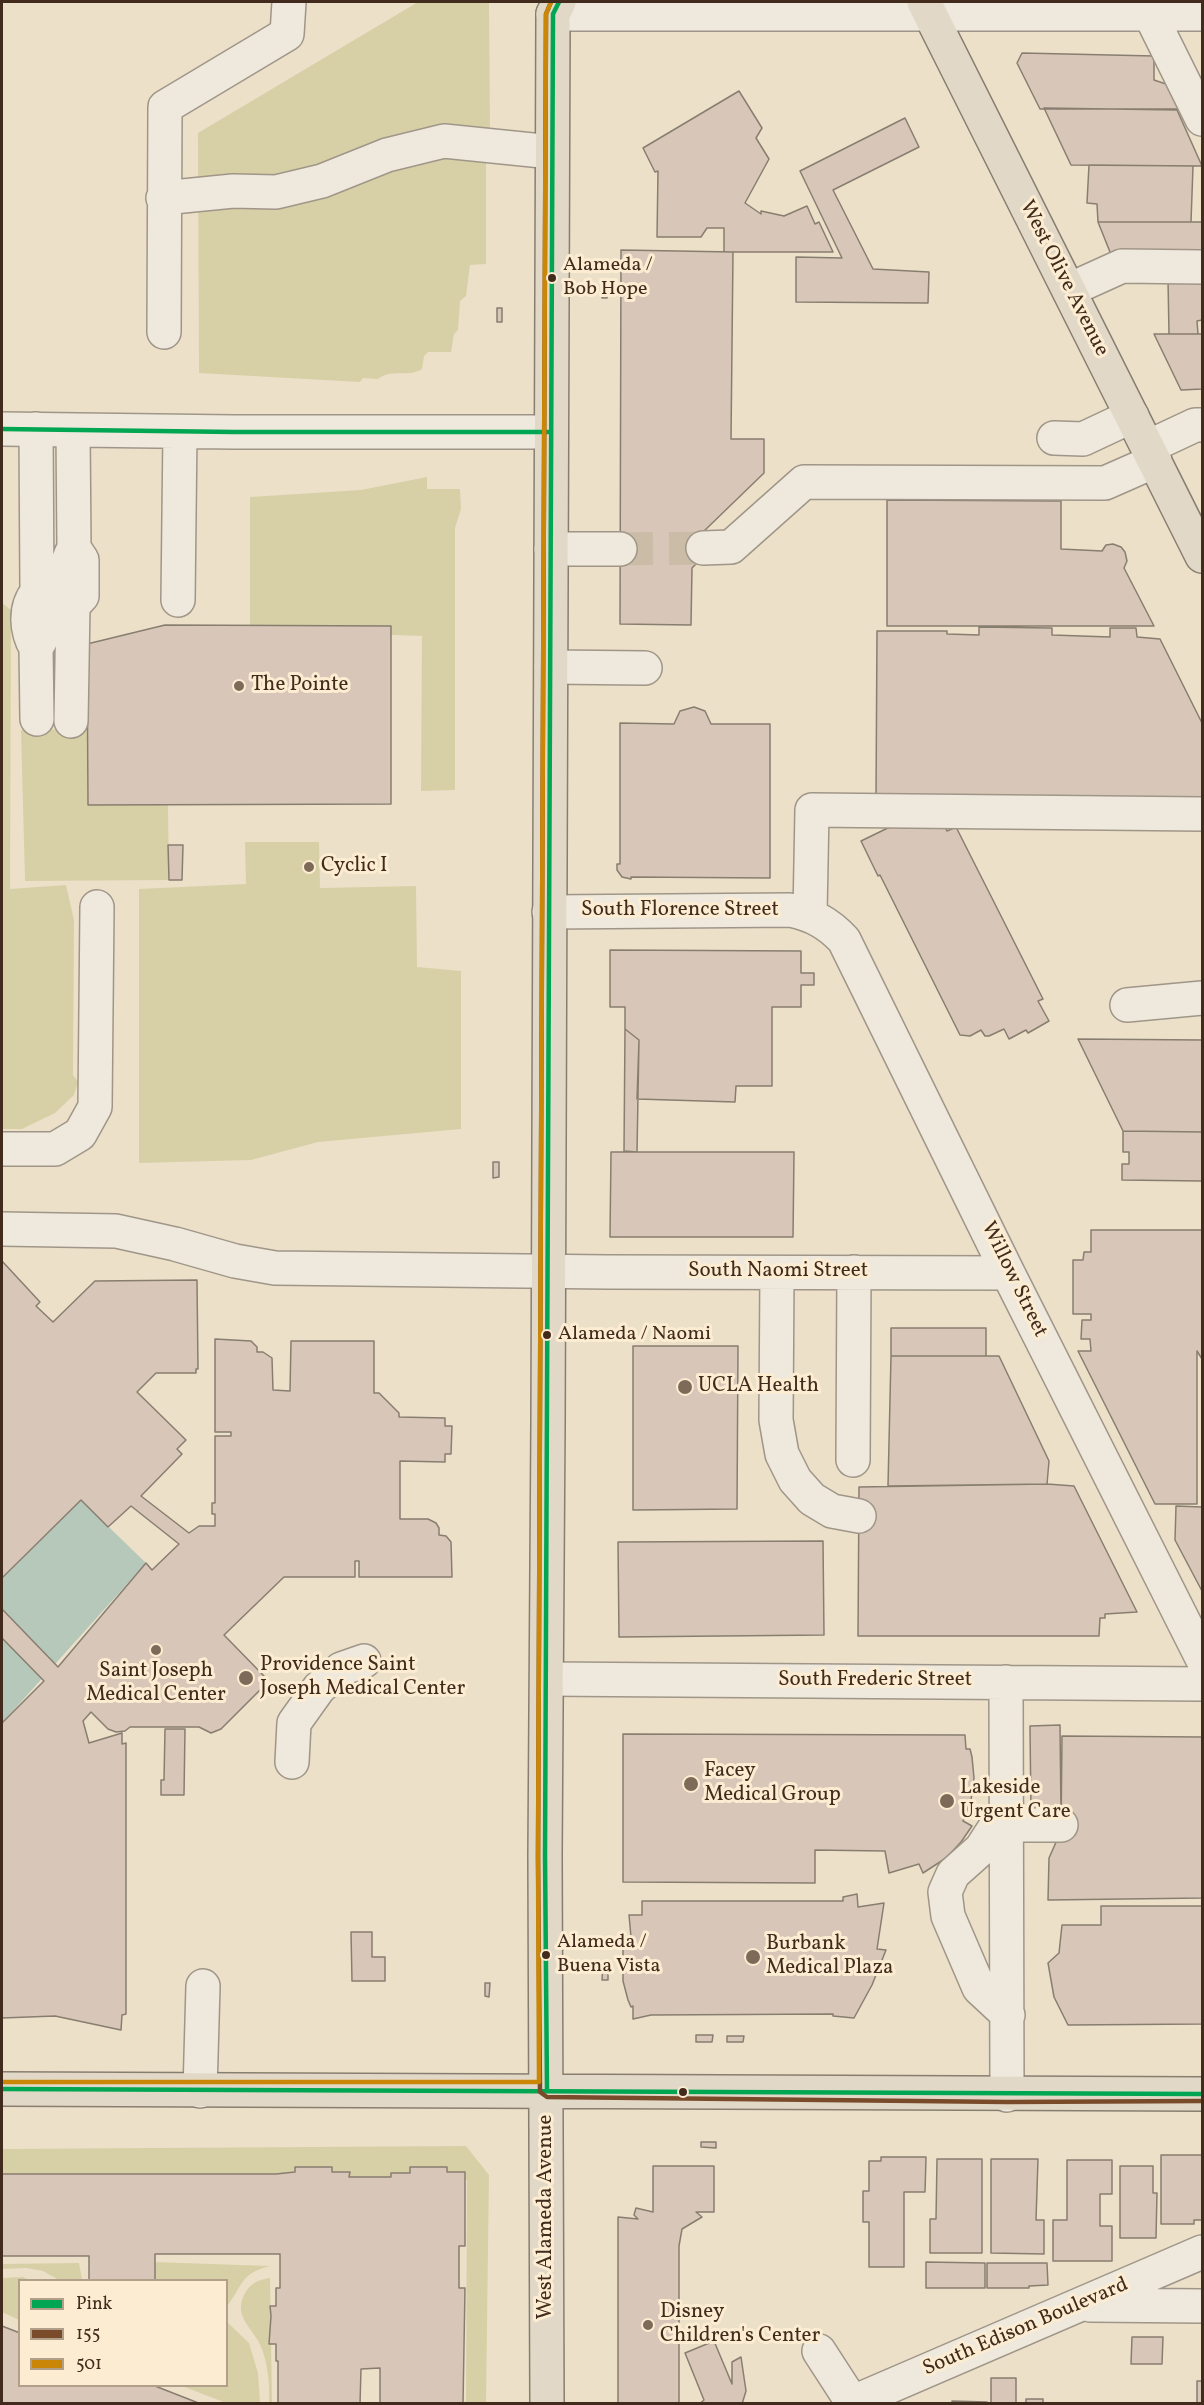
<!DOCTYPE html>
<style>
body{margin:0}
#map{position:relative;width:1204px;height:2405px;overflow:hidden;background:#ece0c9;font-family:Vollkorn,serif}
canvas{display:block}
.frame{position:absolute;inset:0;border:3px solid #422b1c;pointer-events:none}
.legend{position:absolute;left:18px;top:2279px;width:210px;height:108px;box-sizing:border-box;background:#fcedd2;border:2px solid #b29f89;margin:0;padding:8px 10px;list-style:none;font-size:18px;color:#422b1c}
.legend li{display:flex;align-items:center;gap:12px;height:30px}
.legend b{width:30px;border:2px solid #b29f89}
</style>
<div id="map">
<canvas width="1204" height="2405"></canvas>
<div class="frame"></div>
<ul class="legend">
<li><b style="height:8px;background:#00a651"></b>Pink</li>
<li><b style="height:8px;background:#7a4b2a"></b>155</li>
<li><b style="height:8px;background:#ca8707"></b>501</li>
</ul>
</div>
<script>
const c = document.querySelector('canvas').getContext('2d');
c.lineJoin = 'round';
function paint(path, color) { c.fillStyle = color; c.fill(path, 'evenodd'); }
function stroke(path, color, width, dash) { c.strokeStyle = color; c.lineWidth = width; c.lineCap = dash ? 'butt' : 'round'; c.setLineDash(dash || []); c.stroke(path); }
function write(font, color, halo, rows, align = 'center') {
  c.font = font + ' Vollkorn,serif'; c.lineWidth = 6; c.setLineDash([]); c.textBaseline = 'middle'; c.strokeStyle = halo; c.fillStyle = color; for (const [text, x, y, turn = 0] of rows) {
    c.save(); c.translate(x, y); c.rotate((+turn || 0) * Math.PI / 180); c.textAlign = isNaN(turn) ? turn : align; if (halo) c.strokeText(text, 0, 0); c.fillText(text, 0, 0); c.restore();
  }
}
paint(new Path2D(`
 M418,2H489L490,132L486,158V264L470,265L466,296L460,301L458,330L454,334L451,352H428L424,356L422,369C409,378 391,368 378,379L363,378L360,382L199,373L198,133Z
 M427,477V489H460L461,509L455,528V790L421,791L422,636L250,630V497L361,490Z
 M2,603L11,610L10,889L66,885L74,920L73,1075L78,1082L74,1095L55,1113L22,1129H2Z
 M87,729L88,805H168L169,880L25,881L21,730Z
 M245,842H319L320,888L416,886L417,967L461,971V1129L318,1142L251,1160L139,1163V889L246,884Z
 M466,2146L489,2175L486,2403H466L467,2180H2V2149Z
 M153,2262L270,2266C239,2274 244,2285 227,2306L226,2280H152Z
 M79,2263L82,2280H59L43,2271L26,2268L2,2269V2264Z
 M23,2277L29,2280H20L19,2320L2,2312V2278Z
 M270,2278L272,2403H269C270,2384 268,2367 262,2349C254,2328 233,2318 244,2295C250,2283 258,2280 270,2278Z
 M227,2322L249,2343L258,2373L260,2403H226L182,2386H226Z`), '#d7d0a7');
paint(new Path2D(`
 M81,1500L146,1563L2,1723V1579Z`), '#b6c8ba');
const building = new Path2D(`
 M1022,53L1154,56V80L1169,85L1181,109H1040L1017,63Z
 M739,91L762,128L756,138L769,159L745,203L761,214V211L784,216L807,206L815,224L819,222L833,252H724V228H707L701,237H657L658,171L655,172L643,148Z
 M1044,108L1177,110L1202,166L1071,165Z
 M905,118L919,147L833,190L873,269L929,272L928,303L796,302V257L842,258L800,171Z
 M1089,165L1193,166L1191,222H1098L1097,204L1087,203Z
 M1098,222H1202V257H1112Z
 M621,250L733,252L731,439H764V473L703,532V557L692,568L691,625L620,624Z
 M1168,280H1202V320L1197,321L1198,334H1169Z
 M602,282H608L607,298H602Z
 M497,308H502V322H497Z
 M1154,334H1202V389L1181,390Z
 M887,500L1061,501V549L1102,551L1106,545L1113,544L1121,547L1125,552L1127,561L1124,568L1154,626H887Z
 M165,625L391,626V804L88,805L87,644Z
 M979,627L1052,628V635L1110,637V628H1136L1137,637L1160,639L1202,723V797H1170V803L876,797L877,631H947V634L979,635Z
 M694,707L705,711L711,724H770V878L631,877V879L622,877L617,870V864H620V723L674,724L680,711Z
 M942,821L947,831L956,827L1043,999L1038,1001L1049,1021L1028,1033L1026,1030L1009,1039L1004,1029L989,1036H985L981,1030L970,1036L960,1035L880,875L878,876L861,841L896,824L903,828H927Z
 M168,845H183L182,880H169Z
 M610,950L801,951V973H814V985H801V1007H772V1086H736L735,1102L637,1099L639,1040L625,1029V1007H610Z
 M625,1029L639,1040L637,1152L624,1151Z
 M1078,1039L1202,1040V1132L1123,1131Z
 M1123,1131L1202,1132V1181L1122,1180V1164H1129V1152H1123Z
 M611,1152H794L793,1237H610Z
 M493,1162H499V1177L493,1178Z
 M1091,1230H1202V1359L1197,1351V1504H1155L1078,1351H1091L1090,1339H1081L1082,1320H1091V1314H1073V1260H1083L1084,1252H1091Z
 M2,1261L40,1302L36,1306L53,1322L95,1281L197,1280L198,1369H196V1373H156L137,1392L186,1440L177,1449L182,1454L141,1496L189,1533L199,1526H215V1514H212V1503H215V1436H231V1432H215V1339L251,1341L257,1347V1352H263L272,1358L273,1390L290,1391L291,1341H374V1393H379L399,1413V1417L445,1418V1426H452L451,1454H445V1462L400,1461V1519H428L436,1523L439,1528V1535L446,1536L451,1542L452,1577H359V1561H355V1577H284L224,1635L264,1676V1686L221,1729L211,1733L199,1727H130L125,1731L116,1732L108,1729L91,1712L83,1721L89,1743L122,1733V1744L126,1743V2014L122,2015L121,2030L55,2016L2,2018V1723L44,1681L2,1638V1609L58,1667L146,1563L152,1570L179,1544L131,1506L108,1527L81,1500L2,1578Z
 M891,1328H986V1356H891Z
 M633,1346H738L737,1509L633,1510Z
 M891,1356H999L1049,1461L1047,1484L888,1486Z
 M1047,1484L1074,1486L1137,1612L1105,1614V1618H1100L1099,1636H858L859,1487Z
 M1176,1506L1202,1507V1591L1175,1540Z
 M823,1541L824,1635L619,1637L618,1542Z
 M1060,1725L1061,1814H1031L1030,1726Z
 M165,1729H185L184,1795H161V1780H164Z
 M623,1734L965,1735L966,1749H970L972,1757L974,1778L971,1800L963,1821L972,1826L961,1842L946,1858L923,1873L919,1864L889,1873L885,1851L815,1850V1883L623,1882Z
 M1062,1736L1202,1737V1898L1048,1900L1049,1858L1061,1831Z
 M857,1894L858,1907L884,1903L877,1949L886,1950L872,1985L854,2018L833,2016V2014L651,2015L633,2019V2006L631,2007L628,2000L623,1981V1948H632L629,1915H642V1901H843V1897Z
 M1101,1906H1202V2024L1068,2025L1054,1997L1048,1963L1059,1953L1062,1925H1101Z
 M351,1932H372V1957H385V1981H352Z
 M603,1965L608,1966V1980H602Z
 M485,1983H490L489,1997L485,1996Z
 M696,2035H713L712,2042H696Z
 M727,2036H744L743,2042H727Z
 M701,2142H716V2148L701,2147Z
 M1161,2155H1202V2220H1194V2224H1161Z
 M881,2157H926L925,2192H904V2267H869V2222H863V2191H869V2161H881Z
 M937,2159H982V2253H930V2219H936Z
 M991,2159H1038L1036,2220H1044V2254L991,2253Z
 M1067,2160H1112V2194H1100V2226H1112V2261H1053V2220H1067Z
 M653,2166H714V2212H696L702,2217L682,2229L679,2246V2404H618V2217L638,2219L634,2215L636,2208L653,2212Z
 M1120,2166H1153V2193H1157L1156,2238H1120Z
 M295,2167H332V2172H350L349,2177H391V2173H410V2167H447V2172H465V2246H459V2288H465L463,2404H380V2368L361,2369L360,2404H278V2361H276V2344H269L271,2316L270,2306H276V2288H280V2254H155V2280H89V2256H2V2174H276L295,2172Z
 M926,2262L985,2263V2288H926Z
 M987,2263H1047L1048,2285L1029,2286V2288H987Z
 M2,2326L20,2333V2386H155L201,2404H2Z
 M1132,2337H1163L1162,2364H1131Z
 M714,2341L732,2384V2362L741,2357L746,2391L742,2404H699L704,2400L685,2353Z
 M991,2378H1016V2404H991Z
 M1197,2381H1202V2404H1197Z
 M1026,2399H1043V2404H1026Z
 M952,2401L987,2402V2404H952Z`);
paint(building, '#d8c7b8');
stroke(building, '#887e70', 1.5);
stroke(new Path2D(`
 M620,549L703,548`), '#cabca6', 33, [33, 16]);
const minor = new Path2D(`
 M1144,2L1202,119
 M553,14H1202
 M163,198L233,191L276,192L322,181L387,155L444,141L552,152
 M1069,290L1122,266L1202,267
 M164,332L165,107L287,34L289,2
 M2,429L234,432H551
 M36,429L37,592C48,610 48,631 36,648C26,631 24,608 37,592
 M73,430L74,548C64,565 62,590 73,606L82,596V560L74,548
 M1054,438L1083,439L1132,416
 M1148,447L1195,425H1202
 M703,548L731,547L804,482L1105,483L1155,461
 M551,549H620
 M178,600L180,432
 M36,648L37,719
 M551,667L645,668
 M71,721L73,606
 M549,912L790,910C813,915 828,923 844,940L1008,1273L1202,1658
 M810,914L812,810L1202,814
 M1127,1005L1202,998
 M2,1149H55L80,1134L95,1107L97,907
 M2,1229L116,1231L175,1244L235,1261L275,1268L608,1272L1008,1273
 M777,1273L776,1420L782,1454L795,1480L812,1499L832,1511L859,1516
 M853,1460L854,1272
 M547,1679L1202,1684
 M1006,1682L1007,2095
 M292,1762L294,1723L319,1688L341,1669L364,1661
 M1007,1809L981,1849L953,1874L945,1892L948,1916L979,1988L1008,2015
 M1007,1825H1061
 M200,2091L203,1986
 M1090,2305L1202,2306
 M819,2351L852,2402
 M849,2404L1202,2252`);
const major = new Path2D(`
 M924,2L1202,556
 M2,2089L1202,2094
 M547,2404L545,1855L548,1424L553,14L559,2`);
stroke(minor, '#a09688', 36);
stroke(major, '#887e70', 36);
stroke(minor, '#eee8dd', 33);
stroke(major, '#e1d8c7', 33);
stroke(new Path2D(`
 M2,429L234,432H551
 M2,2089L1202,2094
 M547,2090L545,1855L553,14L559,2`), '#00a651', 4.5);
stroke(new Path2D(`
 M551,2L546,14L538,1855L540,2092L547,2097L1007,2102L1202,2101`), '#7a4b2a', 4.5);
stroke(new Path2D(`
 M2,2082H539L538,1855L546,14L551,2`), '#ca8707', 4.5);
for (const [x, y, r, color] of [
 [552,278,5,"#422b1c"],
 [239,686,6,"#7e6a59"],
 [309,867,6,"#7e6a59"],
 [547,1335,5,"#422b1c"],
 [685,1387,8,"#7e6a59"],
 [156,1650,6,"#7e6a59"],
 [246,1678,8,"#7e6a59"],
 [691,1784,8,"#7e6a59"],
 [947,1801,8,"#7e6a59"],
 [546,1955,5,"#422b1c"],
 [753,1957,8,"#7e6a59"],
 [683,2092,5,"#422b1c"],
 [648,2325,6,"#7e6a59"]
]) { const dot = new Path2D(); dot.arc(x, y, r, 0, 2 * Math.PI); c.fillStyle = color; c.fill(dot); stroke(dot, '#fcedd2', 2); }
write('20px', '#422b1c', '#fcedd2', [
 ["Alameda /",563,266],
 ["Bob Hope",563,290],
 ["Alameda / Naomi",558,1335],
 ["Alameda /",557,1943],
 ["Buena Vista",557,1967]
], 'left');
write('21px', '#422b1c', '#fcedd2', [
 ["West Olive Avenue",1063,279,63],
 ["South Florence Street",680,911],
 ["South Naomi Street",778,1272],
 ["Willow Street",1013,1280,64],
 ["South Frederic Street",875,1681],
 ["West Alameda Avenue",547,2217,-90],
 ["South Edison Boulevard",1026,2328,-23]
]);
write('21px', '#422b1c', '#fcedd2', [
 ["The Pointe",251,686],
 ["Cyclic I",321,867],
 ["UCLA Health",698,1387],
 ["Providence Saint",260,1666],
 ["Joseph Medical Center",260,1690],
 ["Saint Joseph",156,1672,"center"],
 ["Medical Center",156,1696,"center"],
 ["Facey",704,1772],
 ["Medical Group",704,1796],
 ["Lakeside",960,1789],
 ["Urgent Care",960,1813],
 ["Burbank",766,1945],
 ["Medical Plaza",766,1969],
 ["Disney",660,2313],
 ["Children's Center",660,2337]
], 'left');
</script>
